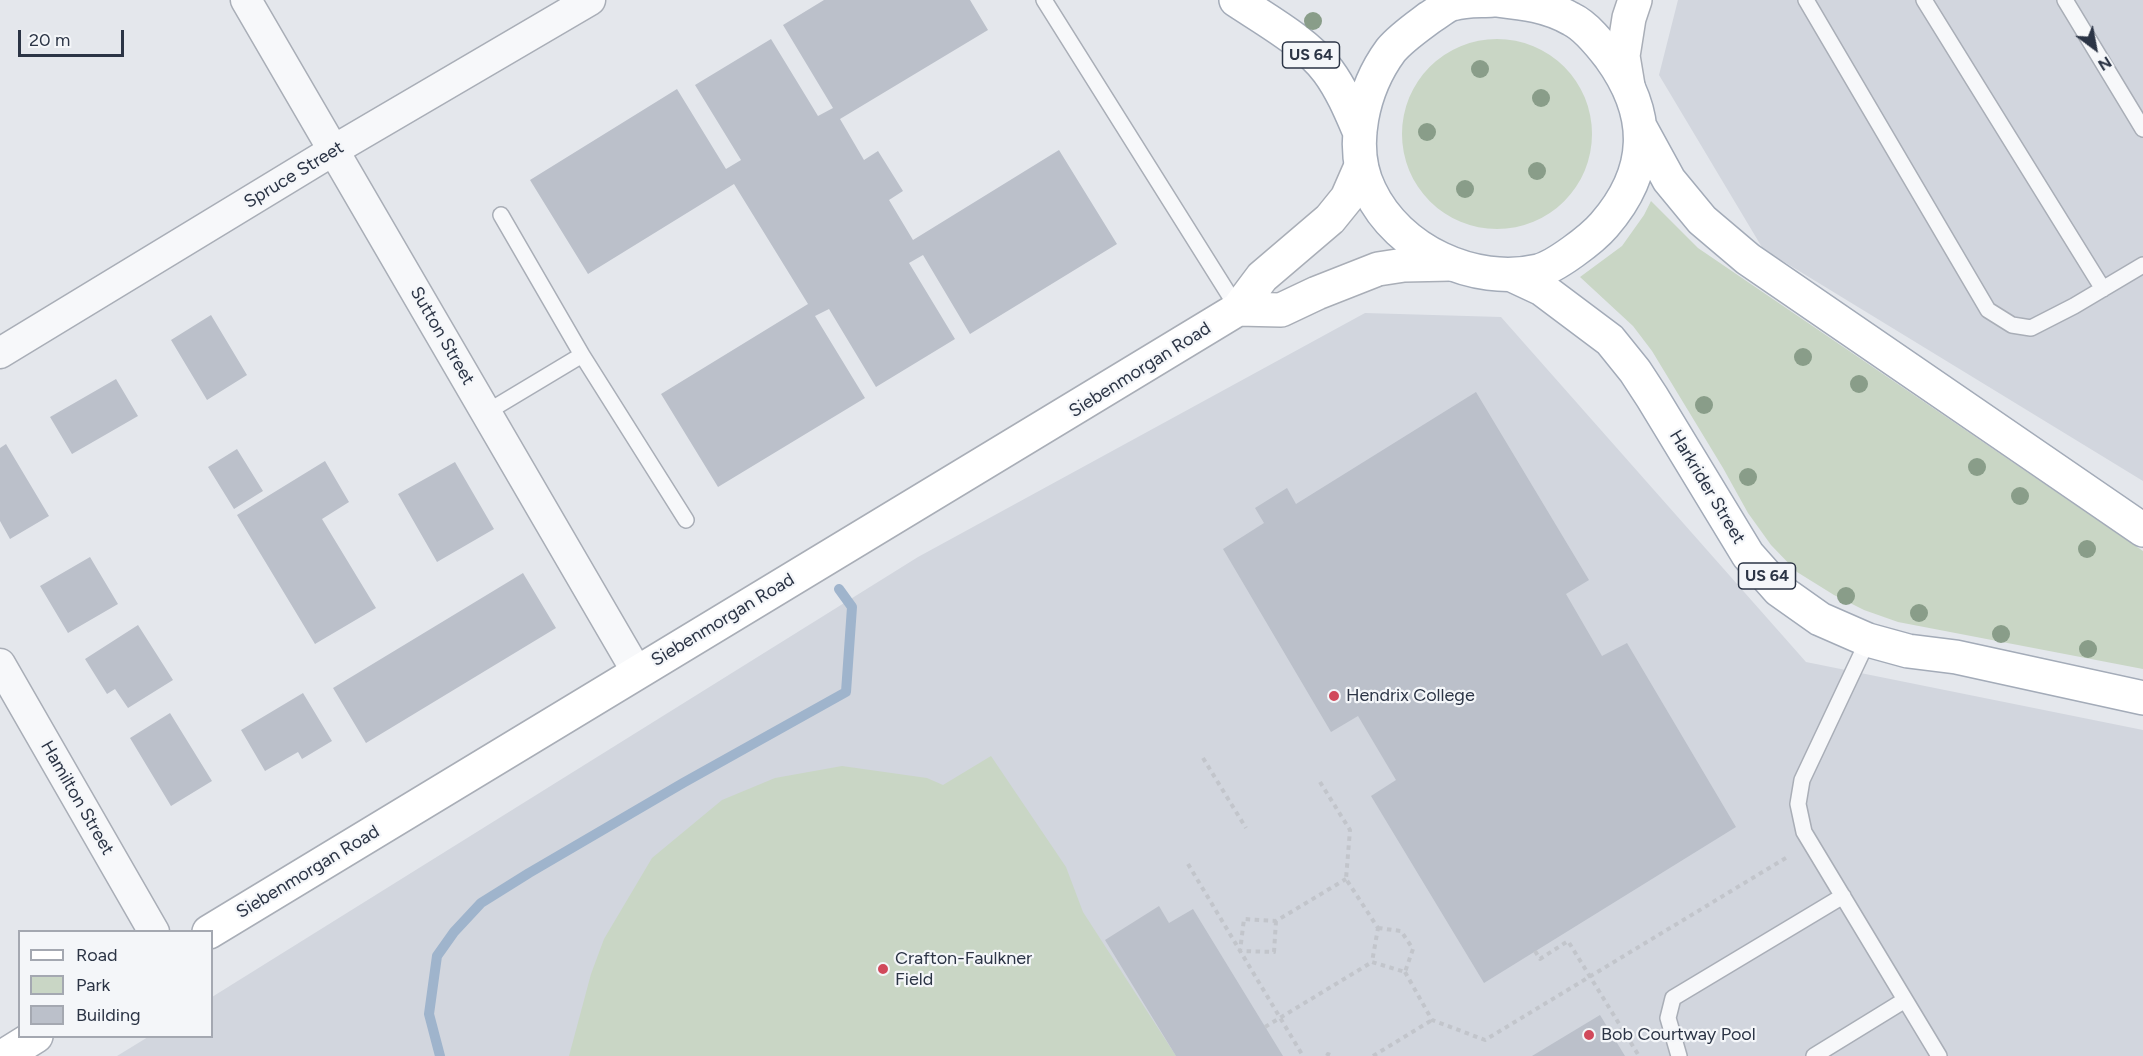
<!DOCTYPE html>
<style>
body{margin:0}
#map{position:relative;width:2143px;height:1056px;overflow:hidden;background:#e4e7ec;font-family:Figtree,sans-serif}
canvas{display:block}
.legend{position:absolute;left:18px;top:930px;width:195px;height:108px;box-sizing:border-box;background:#f4f6f9;border:2px solid #a4a8b1;margin:0;padding:8px 10px;list-style:none;font-size:18px;color:#2b3445}
.legend li{display:flex;align-items:center;gap:12px;height:30px}
.legend b{width:30px;border:2px solid #a4a8b1}
.north{position:absolute;left:2065px;top:18px;width:60px;height:60px;-webkit-text-stroke:4px #f4f6f9;paint-order:stroke;rotate:148deg;font-size:16px;font-weight:700;line-height:24px;text-align:center;color:#2b3445}
.north::after{content:'';display:block;margin:auto;width:21px;height:27px;background:#2b3445;clip-path:polygon(50% 0,100% 100%,50% 72%,0 100%)}
.scale{position:absolute;left:18px;top:30px;width:106px;height:27px;box-sizing:border-box;border:3px solid #2b3445;border-top:0;padding-left:8px;font-size:18px;line-height:21px;white-space:nowrap;color:#2b3445;-webkit-text-stroke:4px #f4f6f9;paint-order:stroke}
</style>
<div id="map">
<canvas width="2143" height="1056"></canvas>
<ul class="legend">
<li><b style="height:8px;background:#fff"></b>Road</li>
<li><b style="height:16px;background:#c9d6c5"></b>Park</li>
<li><b style="height:16px;background:#bbc0ca"></b>Building</li>
</ul>
<div class="north">N</div>
<div class="scale">20 m</div>
</div>
<script>
const c = document.querySelector('canvas').getContext('2d');
c.lineJoin = 'round';
function paint(path, color) { c.fillStyle = color; c.fill(path, 'evenodd'); }
function stroke(path, color, width, dash) { c.strokeStyle = color; c.lineWidth = width; c.lineCap = dash ? 'butt' : 'round'; c.setLineDash(dash || []); c.stroke(path); }
function write(font, color, halo, rows, align = 'center') {
  c.font = font + ' Figtree,sans-serif'; c.lineWidth = 4.5; c.setLineDash([]); c.textBaseline = 'middle'; c.strokeStyle = halo; c.fillStyle = color; for (const [text, x, y, turn = 0] of rows) {
    c.save(); c.translate(x, y); c.rotate((+turn || 0) * Math.PI / 180); c.textAlign = isNaN(turn) ? turn : align; if (halo) c.strokeText(text, 0, 0); c.fillText(text, 0, 0); c.restore();
  }
}
paint(new Path2D(`
 M1678,0H2143V481L1763,249L1659,75Z
 M1365,313L1501,317L1806,662L2143,730V1056H117L148,1037L212,1036V997L918,557Z`), '#d2d6de');
paint(new Path2D(`
 M1402 134a95 95 0 1 1 190 0a95 95 0 1 1-190 0Z
 M1651,201L1698,248L2143,551V669L1898,622L1864,610L1834,595L1797,572L1771,545L1748,513L1723,468L1652,351L1633,326L1580,277L1622,246L1644,215Z
 M991,756L1066,867L1083,912L1176,1056H569L591,974L604,939L652,858L722,800L775,778L842,766L927,778L943,785Z`), '#c9d6c5');
stroke(new Path2D(`
 M440,1056L429,1014L437,956L454,932L481,903L529,873L683,783L846,692L852,607L839,589`), '#9fb4cc', 10);
paint(new Path2D(`
 M824,0H970L988,30L840,119L864,160L878,151L903,191L889,200L913,240L1059,150L1117,244L970,334L923,255L909,263L955,339L876,387L829,309L815,316L865,398L718,487L661,394L808,304L734,184L588,274L530,180L677,89L726,169L741,160L695,85L771,39L818,116L833,108L783,25Z
 M211,315L247,375L207,400L171,340Z
 M116,379L138,416L72,454L50,417Z
 M1476,392L1589,580L1566,594L1602,656L1627,643L1736,827L1484,983L1371,796L1396,780L1358,716L1331,732L1223,549L1264,523L1255,508L1287,488L1296,504Z
 M6,444L49,516L10,539L0,521V448Z
 M237,449L263,491L234,509L208,467Z
 M325,461L349,502L322,519L376,608L315,644L237,515Z
 M455,462L494,529L437,562L398,494Z
 M90,557L118,604L68,633L40,586Z
 M523,573L556,628L366,743L333,688Z
 M138,625L173,680L128,708L115,689L107,694L85,659Z
 M303,693L332,741L302,759L298,752L265,771L241,730Z
 M170,713L212,781L171,806L130,738Z
 M1159,906L1169,923L1193,909L1283,1056H1176L1105,940Z
 M1600,1015L1625,1056H1532Z`), '#bbc0ca');
const lane = new Path2D(`
 M1044,0L1238,309
 M1806,0L1988,310L2012,325L2031,328L2074,306L2143,265
 M1924,0L2103,289
 M2065,0L2143,129
 M582,355L686,520
 M487,412L582,355L501,215
 M1868,640L1802,780L1798,804L1804,832L1939,1056
 M1679,1056L1668,1018L1673,998L1843,896
 M1814,1056L1905,1000`);
const street = new Path2D(`
 M246,0L637,672
 M0,353L334,150L590,0
 M0,664L154,932`);
const secondary = new Path2D(`
 M1628,86L1623,56L1629,18L1635,0
 M1238,309L1281,310L1317,293L1378,269L1404,265L1451,264
 M209,932L1238,309L1262,277L1330,219L1347,198L1361,166
 M4,1056L36,1036`);
const primary = new Path2D(`
 M1236,0C1266,20 1306,42 1328,71C1342,90 1351,112 1360,133
 M1493,0C1480,1 1464,0 1452,4C1445,6 1436,14 1429,18C1417,27 1401,38 1391,50C1363,88 1348,147 1370,191C1398,250 1474,286 1538,271C1555,267 1592,239 1604,225C1651,171 1652,115 1610,57C1600,44 1586,26 1571,19C1548,6 1524,3 1498,0
 M1640,127L1669,180L1702,220L1748,259L2143,530
 M1512,275L1542,289L1610,340L1635,371L1652,397L1748,555L1779,590L1820,619L1868,640L1908,651L1956,657L2143,698`);
stroke(lane, '#a9aeb7', 18);
stroke(street, '#a9aeb7', 33);
stroke(secondary, '#a9aeb7', 36);
stroke(primary, '#a3abb8', 36);
stroke(new Path2D(`
 M1203,758L1246,828
 M1320,782L1350,830L1346,879L1378,928
 M1188,864L1303,1056
 M1276,921L1274,952L1240,951L1244,919L1276,921L1346,879
 M1378,928L1401,931L1413,949L1405,972L1372,962Z
 M1535,951L1540,959L1568,941L1639,1056
 M1405,972L1432,1020L1485,1040L1789,856
 M1265,1027L1372,962
 M1327,1056L1328,1054L1333,1056
 M1373,1056L1432,1020`), '#c2c5cb', 4, [4.5, 4.5]);
stroke(lane, '#f7f8fa', 15);
stroke(street, '#f7f8fa', 30);
stroke(secondary, '#fff', 33);
stroke(primary, '#fff', 33);
c.fillStyle = '#899d89';
for (const [x, y] of [
 [1313,21],
 [1480,69],
 [1541,98],
 [1427,132],
 [1537,171],
 [1465,189],
 [1803,357],
 [1859,384],
 [1704,405],
 [1977,467],
 [1748,477],
 [2020,496],
 [2087,549],
 [1846,596],
 [1919,613],
 [2001,634],
 [2088,649]
]) { c.beginPath(); c.arc(x, y, 9, 0, 2 * Math.PI); c.fill(); }
for (const [x, y, r, color] of [
 [1334,696,6,"#d1495b"],
 [883,969,6,"#d1495b"],
 [1589,1035,6,"#d1495b"]
]) { const dot = new Path2D(); dot.arc(x, y, r, 0, 2 * Math.PI); c.fillStyle = color; c.fill(dot); stroke(dot, '#f4f6f9', 2); }
for (const [x, y, w] of [
 [1311,55,57],
 [1767,576,57]
]) { const box = new Path2D(); box.roundRect(x - w / 2, y - 13, w, 26, 4.5); c.fillStyle = '#f4f6f9'; c.fill(box); stroke(box, '#2b3445', 1.5); }
write('bold 16px', '#2b3445', null, [
 ["US 64",1311,55],
 ["US 64",1767,576]
]);
write('18px', '#2b3445', '#f4f6f9', [
 ["Spruce Street",294,175,-31],
 ["Sutton Street",442,336,60],
 ["Siebenmorgan Road",1140,370,-32],
 ["Harkrider Street",1707,487,59],
 ["Siebenmorgan Road",723,620,-31],
 ["Hamilton Street",77,798,60],
 ["Siebenmorgan Road",308,872,-31]
]);
write('18px', '#2b3445', '#f4f6f9', [
 ["Hendrix College",1346,696],
 ["Crafton-Faulkner",895,959],
 ["Field",895,980],
 ["Bob Courtway Pool",1601,1035]
], 'left');
</script>
